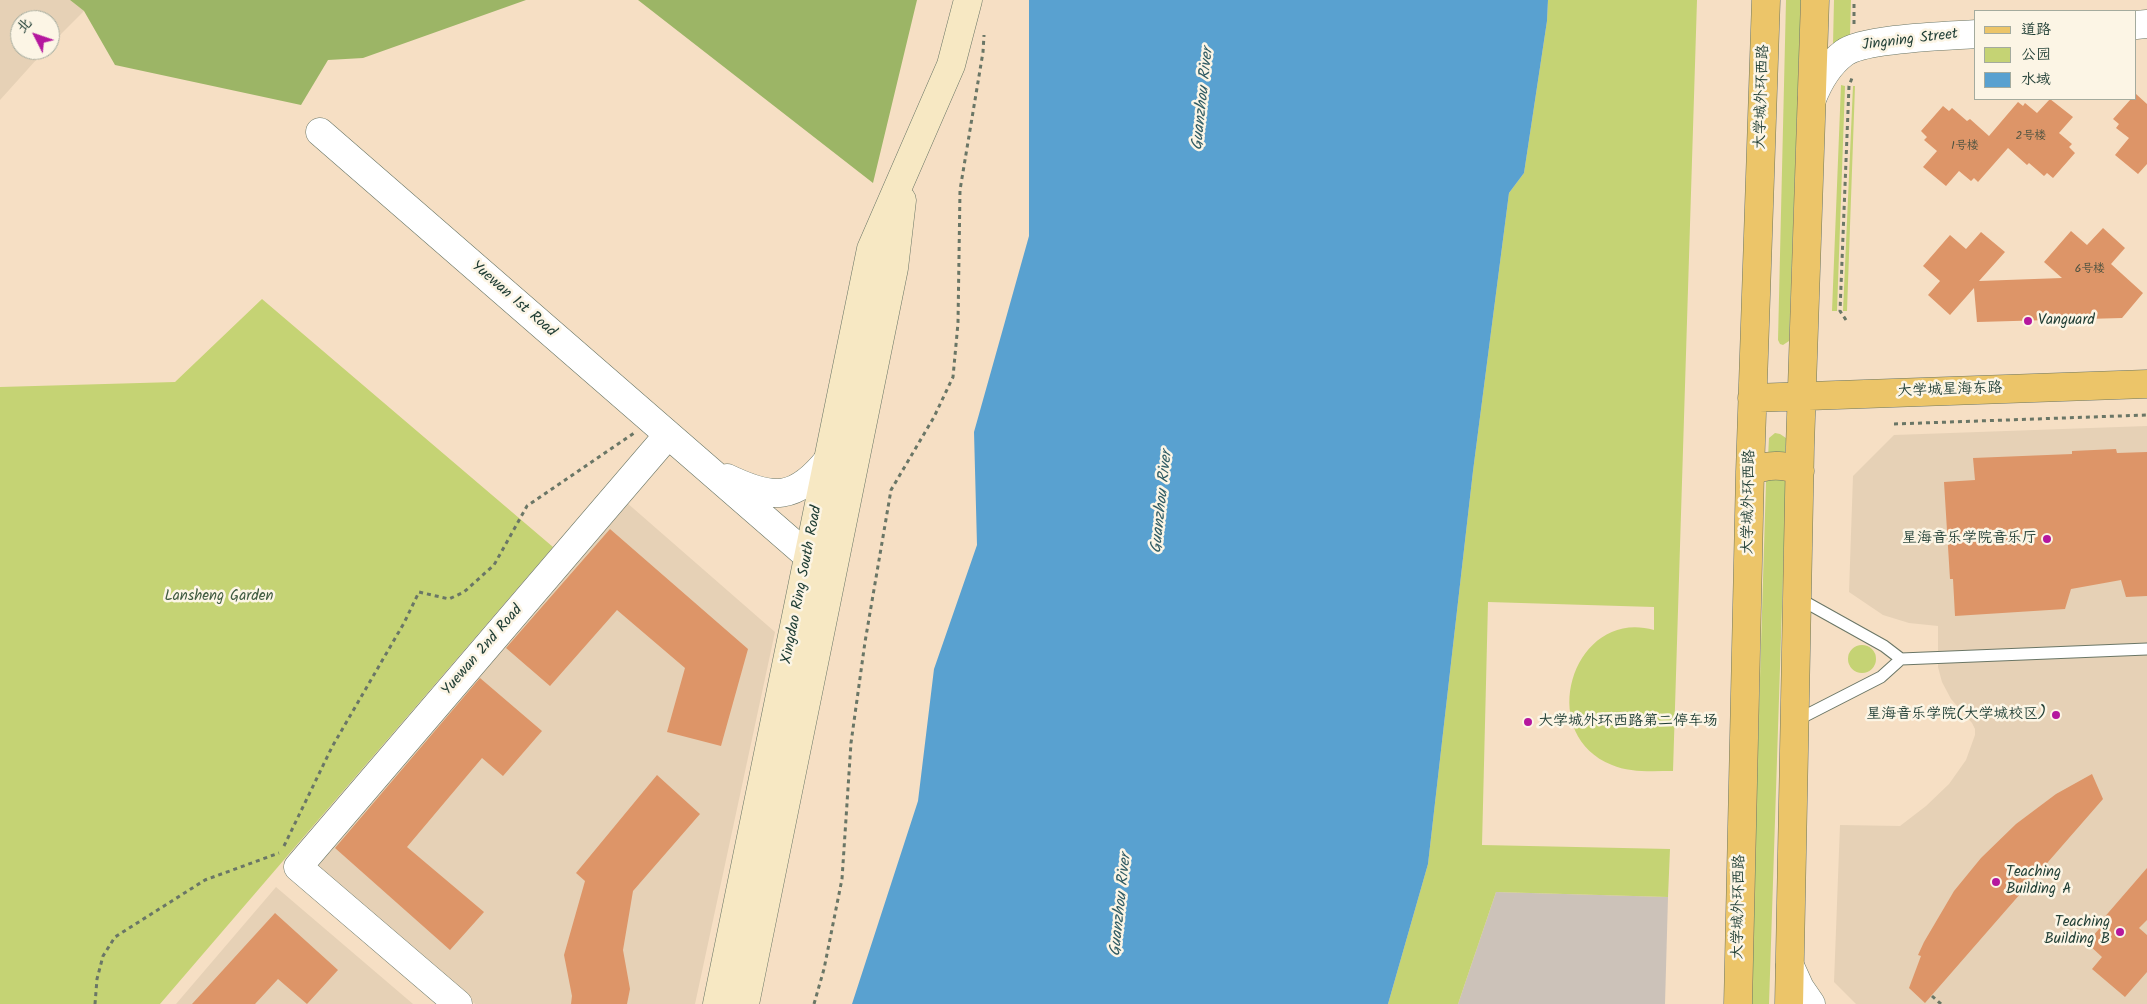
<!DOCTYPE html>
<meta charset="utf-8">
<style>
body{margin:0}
#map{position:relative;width:2147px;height:1004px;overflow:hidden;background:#f6dfc4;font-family:Kalam,"LXGW WenKai TC",sans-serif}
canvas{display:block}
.legend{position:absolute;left:1974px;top:10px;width:162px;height:90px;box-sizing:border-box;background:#fcf5e5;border:1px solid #a4ab9e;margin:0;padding:6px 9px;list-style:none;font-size:15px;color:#1f3d34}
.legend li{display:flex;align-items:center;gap:10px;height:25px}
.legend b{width:25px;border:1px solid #a4ab9e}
.north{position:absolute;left:10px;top:10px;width:50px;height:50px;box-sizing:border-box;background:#fcf5e5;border:1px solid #a4ab9e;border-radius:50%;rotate:311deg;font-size:14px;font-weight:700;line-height:20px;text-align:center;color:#1f3d34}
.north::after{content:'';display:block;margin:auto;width:18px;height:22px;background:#b5179e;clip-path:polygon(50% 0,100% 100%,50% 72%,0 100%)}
</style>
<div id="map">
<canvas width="2147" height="1004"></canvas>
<ul class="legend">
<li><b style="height:6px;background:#ecc569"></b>道路</li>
<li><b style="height:14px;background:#c5d374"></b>公园</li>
<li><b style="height:14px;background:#59a1d0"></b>水域</li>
</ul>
<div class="north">北</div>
</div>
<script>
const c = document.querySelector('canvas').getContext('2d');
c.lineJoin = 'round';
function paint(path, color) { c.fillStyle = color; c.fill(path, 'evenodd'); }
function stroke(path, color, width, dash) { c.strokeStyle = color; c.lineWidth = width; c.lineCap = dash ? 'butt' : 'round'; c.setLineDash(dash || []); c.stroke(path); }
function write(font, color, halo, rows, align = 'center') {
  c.font = font + ' Kalam,"LXGW WenKai TC",sans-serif'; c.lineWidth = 5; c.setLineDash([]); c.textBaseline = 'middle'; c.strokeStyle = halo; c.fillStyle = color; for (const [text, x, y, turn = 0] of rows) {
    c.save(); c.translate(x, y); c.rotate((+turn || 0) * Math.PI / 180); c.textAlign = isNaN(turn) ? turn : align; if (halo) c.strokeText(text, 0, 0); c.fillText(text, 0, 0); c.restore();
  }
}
paint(new Path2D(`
 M0,0H70L84,11L50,45V20H20V50H45L0,100Z
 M2147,426V1004H1856L1834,982L1840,825L1900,826L1926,806L1949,784L1966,760L1975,735V729L1972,723L1951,699L1942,682L1938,667V626L1909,623L1883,615L1849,592L1853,476L1894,435Z
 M626,502L775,632L695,1004H475L314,865Z
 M276,887L413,1004H176Z`), '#e6d1b6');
paint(new Path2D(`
 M1496,892L1668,897L1665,1004H1458Z`), '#ccc2b9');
paint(new Path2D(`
 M1548,0H1697L1673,771C1653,771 1630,773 1612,765C1533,733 1574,607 1654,630V607L1488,602L1482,845L1670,849L1668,897L1496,892L1458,1004H1388L1428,864L1473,471L1509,193L1524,173L1547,21Z
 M1786,0H1801L1789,341L1783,345L1780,344L1778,340Z
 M1834,0H1851L1850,36L1833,45Z
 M1841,85L1845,86L1837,311H1832Z
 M1853,86H1855L1847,311H1843Z
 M262,299L553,547L160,1004H0V387L175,382Z
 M1775,433L1780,434L1786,438L1785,458H1768L1769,438Z
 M1784,479L1786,484L1769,1004H1750L1766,482L1767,480Z
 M1848 659a14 14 0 1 1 28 0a14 14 0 1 1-28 0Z`), '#c5d374');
paint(new Path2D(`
 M70,0H526L363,58L328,60L301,105L115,65L84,11Z
 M638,0H917L873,183Z`), '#9cb566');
paint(new Path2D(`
 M1029,0H1548L1547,21L1524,173L1509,193L1473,471L1428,864L1388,1004H852L918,801L934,669L977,545L974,432L1029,236Z`), '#59a1d0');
paint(new Path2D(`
 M2136,94L2147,104V164L2138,174L2115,155L2129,138L2116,128L2119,124L2113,119L2131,99H2136Z
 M2050,99L2073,117L2059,133L2072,144L2069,147L2075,153L2053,178L2047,173L2044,176L2029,163L2027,165L2008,148L1978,182L1974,178L1971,181L1959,171L1946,186L1923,167L1937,151L1924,140L1927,137L1921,131L1943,106L1949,111L1952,108L1967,121L1970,119L1989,136L2018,102L2023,106L2025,103L2037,113Z
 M2103,228L2125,248L2111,264L2143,293L2122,318L1977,322L1974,288L1950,315L1928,295L1940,281L1923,266L1950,235L1966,249L1981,232L2005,252L1979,281L2062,278L2044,262L2071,231L2087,245Z
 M2116,449L2117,453L2147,452V596L2126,597L2121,580L2071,589L2065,609L1955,616L1953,579H1950L1944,482L1975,480L1973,458L2072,454V451Z
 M610,529L748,649L721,746L667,732L685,668L617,610L550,686L506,648Z
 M480,678L542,731L503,776L482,758L407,847L484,912L450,950L335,848Z
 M2092,774L2103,799L1925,1003L1909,988L1921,956L1918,955L1924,942L1954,891L1981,858L2016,824L2056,794Z
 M657,775L700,814L633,891L623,950L630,989L627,1004H571L572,996L564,955L585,881L576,873Z
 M2147,868V920L2139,928L2147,935V972L2125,997L2092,969L2102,957L2087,943L2105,922L2102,920Z
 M275,913L338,970L307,1004L278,979L255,1004H192Z`), '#dd9568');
const service = new Path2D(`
 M1901,659L2147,649
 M1797,720L1881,677L1901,659L1884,646L1798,598`);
const tertiary = new Path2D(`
 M2136,25L2147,24
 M1812,99C1819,81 1828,65 1844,53C1864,38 1947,36 1976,34
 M320,132L809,557
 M727,478C773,500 795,501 828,460
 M1790,966L1800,988L1811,1004
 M458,1004L298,867L668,435`);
const secondary = new Path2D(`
 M717,1004L871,249L951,65L968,0
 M745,1004L894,268L902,200`);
const primary = new Path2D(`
 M1752,398L2147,384
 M1750,472C1766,464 1784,464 1800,471
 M1738,1004L1750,472L1766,0
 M1789,1004L1800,447L1815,0`);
stroke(service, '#6a7666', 13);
stroke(tertiary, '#6a7666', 29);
stroke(secondary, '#6a7666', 29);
stroke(primary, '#6a7666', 29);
stroke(new Path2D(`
 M1854,24V0
 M1846,320L1840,311L1849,86L1852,78
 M1894,424L2147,415
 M284,846L332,747L404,623L419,592L449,599L464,592L494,565L527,506L634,433
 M1932,996L1941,1004
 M95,1004L97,979L103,956L115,937L205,880L279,853
 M814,1004L824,969L842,879L851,743L865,642L891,490L934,417L953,377L958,323L960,190L983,52L984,35`), '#6a7666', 3, [4, 4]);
stroke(service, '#fff', 11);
stroke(tertiary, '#fff', 28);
stroke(secondary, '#f7e8c3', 28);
stroke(primary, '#ecc569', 28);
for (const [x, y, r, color] of [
 [2028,321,5,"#b5179e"],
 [2047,539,5,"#b5179e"],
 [2056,715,5,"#b5179e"],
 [1528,722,5,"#b5179e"],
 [1996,882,5,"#b5179e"],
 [2120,932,5,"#b5179e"]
]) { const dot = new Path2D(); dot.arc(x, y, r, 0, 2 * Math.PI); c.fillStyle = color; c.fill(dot); stroke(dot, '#fcf5e5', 2); }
write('12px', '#4e5341', null, [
 ["2号楼",2031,137],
 ["1号楼",1965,147],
 ["6号楼",2090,270]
]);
write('15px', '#1f3d34', '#fcf5e5', [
 ["Jingning Street",1910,41,-7],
 ["大学城外环西路",1763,97,-88],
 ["Yuewan 1st Road",513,300,41],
 ["大学城星海东路",1950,391,-2],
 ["大学城外环西路",1750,502,-89],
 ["Xingdao Ring South Road",803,585,-79],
 ["Yuewan 2nd Road",483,651,-49],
 ["大学城外环西路",1740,907,-89]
]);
write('15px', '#1f3d34', '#fcf5e5', [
 ["Vanguard",2038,321],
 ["星海音乐学院音乐厅",2037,539,"right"],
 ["星海音乐学院(大学城校区)",2046,715,"right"],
 ["大学城外环西路第二停车场",1538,722],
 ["Teaching",2006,873],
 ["Building A",2006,890],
 ["Teaching",2110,923,"right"],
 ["Building B",2110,940,"right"]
], 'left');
write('15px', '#405b41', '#fcf5e5', [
 ["Lansheng Garden",219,597]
]);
write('italic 16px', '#305b63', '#fcf5e5', [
 ["Guanzhou River",1204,99,-84],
 ["Guanzhou River",1163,502,-84],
 ["Guanzhou River",1122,905,-84]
]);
</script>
